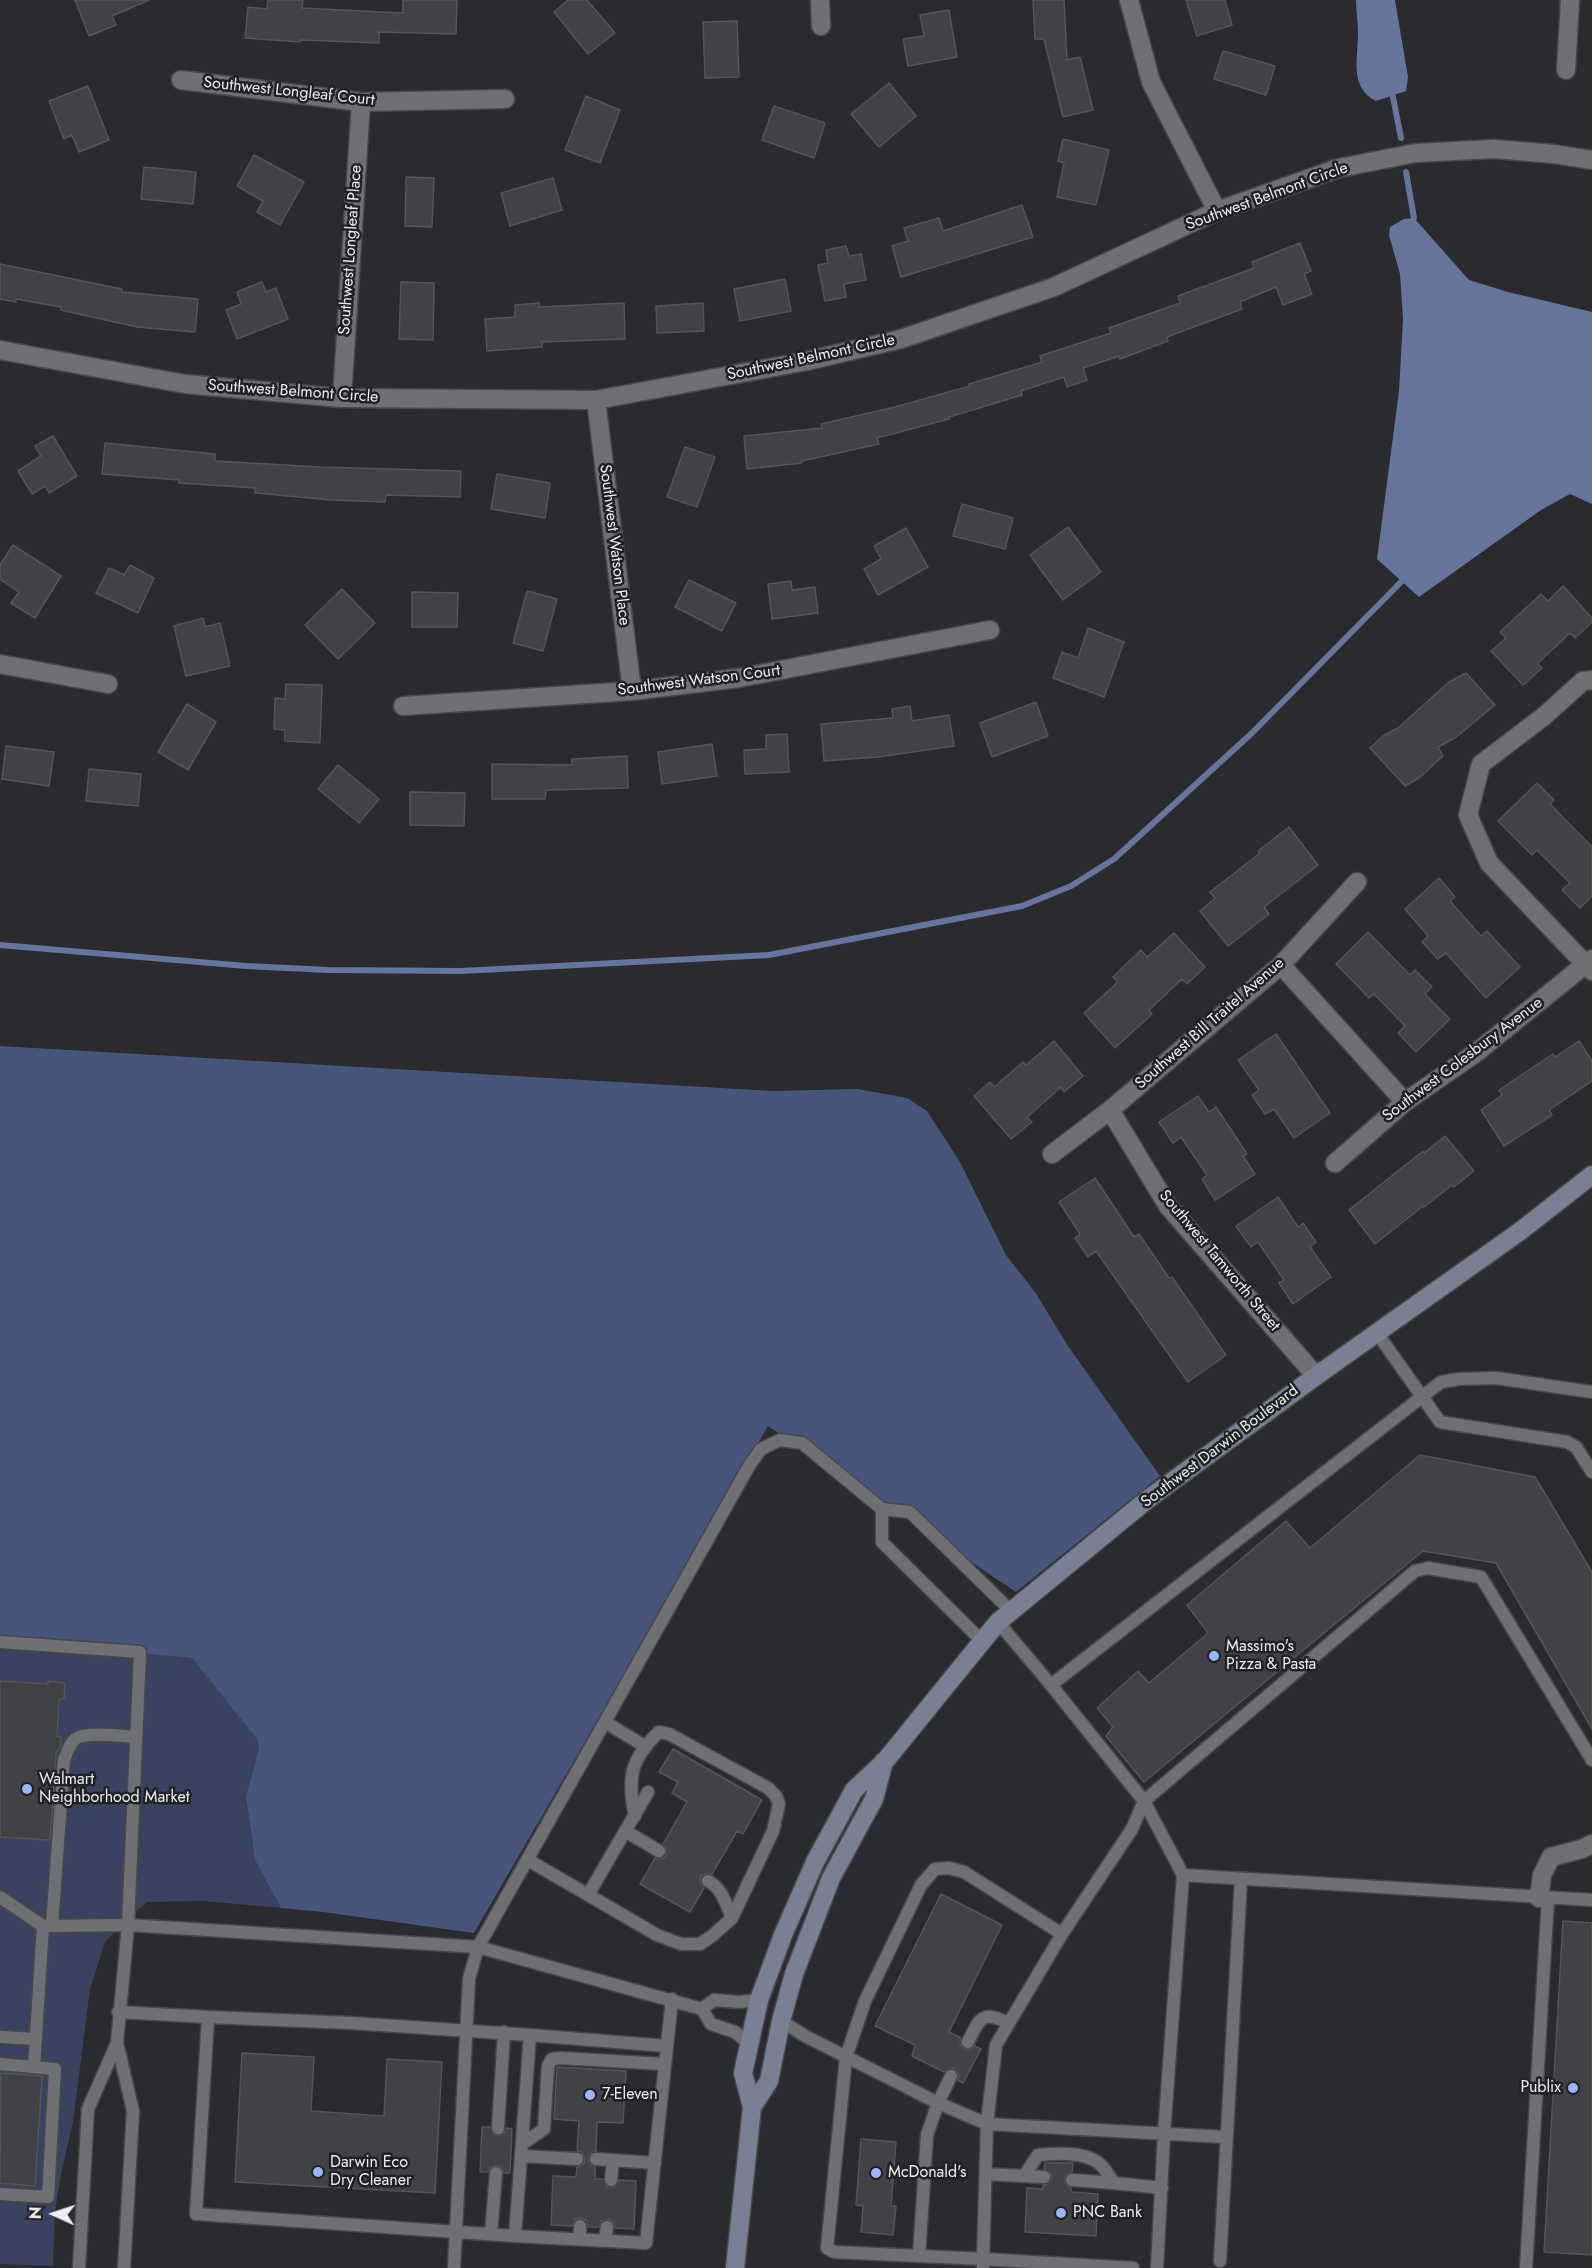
<!DOCTYPE html>
<style>
body{margin:0}
#map{position:relative;width:1592px;height:2268px;overflow:hidden;background:#2a2b2e;font-family:Jost,sans-serif}
canvas{display:block}
.north{position:absolute;left:24px;top:2184px;width:60px;height:60px;-webkit-text-stroke:4px #202124;paint-order:stroke;rotate:273deg;font-size:16px;font-weight:700;line-height:24px;text-align:center;color:#edeef0}
.north::after{content:'';display:block;margin:auto;width:21px;height:27px;background:#edeef0;clip-path:polygon(50% 0,100% 100%,50% 72%,0 100%)}
</style>
<div id="map">
<canvas width="1592" height="2268"></canvas>
<div class="north">N</div>
</div>
<script>
const c = document.querySelector('canvas').getContext('2d');
c.lineJoin = 'round';
function paint(path, color) { c.fillStyle = color; c.fill(path, 'evenodd'); }
function stroke(path, color, width, dash) { c.strokeStyle = color; c.lineWidth = width; c.lineCap = dash ? 'butt' : 'round'; c.setLineDash(dash || []); c.stroke(path); }
function write(font, color, halo, rows, align = 'center') {
  c.font = font + ' Jost,sans-serif'; c.lineWidth = 5; c.setLineDash([]); c.textBaseline = 'middle'; c.strokeStyle = halo; c.fillStyle = color; for (const [text, x, y, turn = 0] of rows) {
    c.save(); c.translate(x, y); c.rotate((+turn || 0) * Math.PI / 180); c.textAlign = isNaN(turn) ? turn : align; if (halo) c.strokeText(text, 0, 0); c.fillText(text, 0, 0); c.restore();
  }
}
paint(new Path2D(`
 M0,1641L192,1658L257,1738L259,1747L246,1797L255,1860L281,1908L203,1901L147,1902L124,1922L105,1942L90,1989L73,2122L62,2169L55,2211L53,2266L0,2264Z`), '#39435f');
paint(new Path2D(`
 M0,1046L772,1091L858,1089L907,1098L927,1111L960,1162L1006,1255L1035,1292L1068,1346L1160,1476L1016,1592L768,1426L474,1933L323,1912L281,1908L255,1860L246,1797L259,1747L257,1739L192,1658L0,1641Z`), '#48557b');
paint(new Path2D(`
 M1356,0H1395L1408,77L1406,91L1376,101C1349,87 1358,59 1358,33C1358,22 1356,11 1356,0Z
 M1414,218L1469,280L1508,292L1592,312V504L1570,494L1541,510L1419,597L1377,559L1399,391L1403,319L1400,274L1389,235L1390,227L1404,219Z`), '#66759c');
stroke(new Path2D(`
 M1393,97L1401,138
 M1406,172L1414,218
 M0,945L246,966L328,970L461,971L769,955L1022,906L1071,886L1114,859L1252,733L1402,581`), '#66759c', 6);
const building = new Path2D(`
 M75,0H149L112,16L116,25L89,36Z
 M268,0H303L302,8L403,13V0H457L456,34L379,32V43L300,40V42L245,38L248,7L267,9Z
 M568,0H587L615,33L588,54L554,12Z
 M1033,0H1064L1067,60L1080,57L1093,110L1063,117L1044,39H1035Z
 M1186,0H1225L1232,25L1197,36Z
 M949,10L957,57L908,66L903,39L924,36L920,15Z
 M737,21L739,77L705,78L703,22Z
 M1223,51L1275,66L1266,95L1214,79Z
 M889,83L916,116L879,147L851,114Z
 M88,86L109,140L79,152L72,135L64,139L49,101Z
 M586,96L620,110L600,163L565,150Z
 M774,106L825,123L814,158L762,140Z
 M1063,139L1109,150L1096,205L1057,197L1064,163L1058,161Z
 M254,155L304,182L280,225L257,212L263,201L237,186Z
 M144,167L196,172L193,204L141,199Z
 M406,177L434,178L432,227L405,226Z
 M553,178L562,210L510,226L501,193Z
 M1022,205L1033,237L901,277L892,246L908,241L904,228L939,218L943,231Z
 M1300,243L1311,271L1304,274L1312,294L1283,305L1276,287L1240,302L1242,309L1167,337L1168,341L1120,359L1119,356L1083,368L1087,380L1067,387L1064,377L1021,391L1022,395L949,417V419L877,438L879,444L802,461V463L747,469L744,436L822,428L821,424L895,407L970,386L969,384L1042,362L1040,356L1111,333L1109,328L1180,303L1178,296L1254,268L1252,262Z
 M846,246L849,256L861,254L866,280L844,284L846,297L825,301L818,265L828,263L826,250Z
 M0,264L122,289V292L198,299L195,332L137,327L61,310V307L16,299V302L0,299Z
 M785,279L791,311L740,321L734,289Z
 M262,282L266,292L276,288L288,319L237,339L226,310L241,304L237,292Z
 M401,282L434,283L433,340L399,339Z
 M539,303V307L624,303L625,339L542,342V347L487,351L485,319L515,317V305Z
 M703,303L704,331L657,333L656,306Z
 M53,436L77,476L49,493L45,486L32,494L18,471L41,456L35,446Z
 M105,443L215,454V461L320,467L461,471L460,497L386,495L385,502L331,500L255,493V488L179,483V480L102,474Z
 M685,447L715,457L697,507L667,497Z
 M497,474L550,483L545,518L491,509Z
 M962,504L1013,518L1005,549L953,536Z
 M1068,527L1101,572L1063,600L1030,555Z
 M906,528L928,567L878,595L864,569L881,559L874,546Z
 M13,545L61,576L35,618L11,603L19,592L0,579V565Z
 M130,565L154,578L138,613L96,593L109,568L124,575Z
 M689,580L736,603L722,631L675,607Z
 M791,581L792,590L815,587L818,613L772,619L768,584Z
 M1563,586L1592,618V622L1575,638L1570,633L1537,664L1542,668L1523,685L1491,651L1506,638L1500,632L1541,594L1548,601Z
 M342,589L375,623L338,659L305,625Z
 M527,591L557,599L543,651L513,643Z
 M412,592L458,593L457,627H412Z
 M203,618L205,627L220,623L230,666L186,676L174,626Z
 M1088,628L1124,642L1104,697L1053,678L1062,652L1078,658Z
 M1466,673L1495,705L1455,738L1438,747L1443,756L1419,778L1405,786L1370,748L1383,736L1398,728L1449,682Z
 M286,684L322,685L320,743L285,741V730L274,729L275,698L285,699Z
 M1036,702L1048,736L992,757L980,723Z
 M187,704L216,722L188,770L158,752Z
 M910,706L912,721L949,715L954,746L878,757L824,761L821,724L893,718L892,709Z
 M787,734L789,772L745,774L744,750L766,749V735Z
 M712,744L717,776L662,784L658,752Z
 M6,746L54,752L49,786L2,779Z
 M627,756L628,788L546,790L545,799H492V764L572,765V759Z
 M338,765L379,799L359,823L318,789Z
 M89,769L141,774L138,806L86,801Z
 M1537,783L1554,800L1550,804L1592,847V896L1580,908L1562,890L1570,883L1537,850L1532,855L1498,821Z
 M410,792L465,793L464,826L410,825Z
 M1289,827L1318,865L1264,907L1269,914L1228,946L1200,911L1215,898L1210,892L1260,853L1258,851Z
 M1439,878L1455,897L1450,901L1481,936L1487,931L1520,967L1486,998L1446,953L1438,959L1422,942L1428,936L1405,909Z
 M1368,932L1410,975L1415,970L1432,987L1425,994L1450,1019L1416,1052L1398,1033L1405,1026L1374,994L1369,998L1336,964Z
 M1174,933L1205,967L1187,984L1182,979L1149,1010L1152,1014L1115,1048L1084,1013L1118,982L1113,977L1141,950L1147,957Z
 M1276,1034L1330,1113L1294,1138L1274,1109L1265,1114L1252,1095L1259,1090L1238,1060Z
 M1054,1041L1083,1076L1064,1092L1061,1087L1027,1117L1032,1122L1011,1139L974,1096L990,1082L994,1087L1023,1062L1026,1065Z
 M1579,1041L1592,1061V1081L1549,1110L1552,1115L1504,1146L1481,1110L1502,1095L1499,1090L1553,1054L1555,1057Z
 M1198,1096L1209,1112L1216,1107L1247,1154L1243,1156L1255,1174L1215,1200L1202,1179L1207,1175L1181,1137L1173,1143L1159,1122Z
 M1445,1136L1474,1171L1454,1187L1452,1185L1424,1207L1423,1206L1375,1244L1349,1210L1423,1151L1424,1153Z
 M1095,1178L1134,1237L1139,1234L1169,1278L1172,1277L1226,1355L1188,1382L1096,1251L1088,1257L1075,1238L1080,1234L1059,1202Z
 M1278,1197L1298,1227L1303,1223L1316,1242L1310,1247L1331,1277L1293,1304L1279,1283L1284,1280L1258,1242L1251,1247L1236,1226Z
 M1420,1455L1535,1477L1592,1572V1729L1496,1563L1423,1551L1144,1782L1106,1736L1113,1727L1097,1708L1138,1671L1149,1683L1208,1633L1187,1605L1286,1521L1310,1548Z
 M0,1681L48,1684V1681L65,1683L64,1699H59L57,1736L61,1737V1746L56,1753L50,1840L0,1837Z
 M673,1749L762,1800L743,1834L737,1831L712,1874H705L701,1876L700,1881L704,1888L690,1912L640,1884L655,1858H663L666,1855V1847L663,1844L687,1802L672,1793L678,1782L659,1772Z
 M941,1894L1002,1925L949,2032L961,2038L960,2043L964,2049L969,2050L975,2046L981,2049L963,2083L958,2080L959,2075L955,2069L950,2068L944,2072L912,2056L915,2045L875,2026Z
 M1563,1921L1592,1923V2255L1544,2252Z
 M242,2053L314,2057L311,2111L384,2116L387,2059L442,2062L435,2193L235,2182Z
 M557,2067L626,2071L623,2123L597,2122L596,2151L590,2154L588,2159L591,2165L595,2167V2179H603L607,2187H615L619,2180L636,2181L634,2229L615,2228L613,2221L608,2219L601,2221L599,2227H588L587,2221L581,2218L575,2219L572,2226L551,2225L553,2176L576,2177L577,2167L584,2164L585,2159L582,2152L577,2151L579,2121L554,2119Z
 M1,2073L42,2076L35,2186L0,2183Z
 M482,2127H490L493,2134L498,2136L504,2133L506,2128L512,2129L510,2173H504L501,2167L496,2165L490,2168L488,2172H480Z
 M861,2139L896,2142L891,2206H896L893,2235L861,2232L863,2206L856,2205Z
 M1045,2163H1073L1072,2172L1066,2175L1064,2180L1067,2186L1071,2188V2192L1098,2194L1096,2236L1025,2232L1027,2188L1043,2189V2185L1048,2184L1052,2178L1051,2173L1044,2169Z`);
paint(building, '#414245');
stroke(building, '#545558', 1.5);
const lane = new Path2D(`
 M1377,1333L1440,1422L1567,1442L1576,1447L1592,1472
 M882,1509V1542L982,1641
 M998,1622L1051,1685L1144,1801L1183,1875L1164,2134L1157,2268
 M0,1642L140,1652L128,1925L43,1926L0,1897
 M1051,1685L1441,1382L1459,1379L1496,1378L1592,1392
 M605,1722L646,1747
 M625,1831L659,1851
 M528,1860L657,1935L681,1944H700L712,1936L732,1918L773,1831L779,1804L776,1796L768,1788L669,1734L659,1732C630,1759 627,1779 635,1816
 M1183,1875L1592,1900
 M708,1881C722,1888 726,1904 732,1918
 M588,1895L648,1792
 M52,1926L64,1760C67,1752 69,1745 75,1739C86,1731 122,1736 136,1737
 M702,2009L714,2000L739,2002L759,2000
 M118,2012L208,2017
 M208,2017L351,2023L530,2035L515,2236L196,2214Z
 M781,2021L807,2037L938,2103L987,2124L1225,2137
 M530,2035L666,2046
 M0,2037L36,2039
 M968,2042C980,2018 981,2010 1009,2023
 M0,2064L55,2069L48,2197L0,2194
 M34,2067L43,1926
 M498,2128L504,2032
 M522,2144L544,2129L548,2066L552,2059L560,2058L664,2064
 M521,2156L577,2159
 M596,2159L655,2163
 M986,2174L1024,2176L1038,2155C1057,2153 1089,2151 1103,2167C1107,2172 1110,2178 1114,2183L1162,2188
 M1024,2176L1044,2177
 M611,2180L613,2160
 M1072,2180L1114,2183
 M491,2234L496,2173
 M515,2236L646,2243L672,1999
 M580,2239V2226
 M605,2240L607,2227
 M919,2256L927,2135L938,2103L951,2076
 M1220,2261L1241,1879
 M79,2268L88,2109L117,2043
 M124,2268L133,2111L117,2043L128,1925L478,1947L702,2009L711,2024L735,2032L749,2044
 M454,2268L469,1979L478,1947L749,1466L761,1449L780,1440L802,1443L882,1509L910,1512L1011,1611
 M983,2268V2259L834,2252L827,2248L846,2057L865,2001L921,1885L935,1869L949,1868L964,1872L1062,1934
 M1133,2268L983,2259L987,2124L996,2045L1062,1934L1132,1829L1144,1801L1415,1571L1428,1568L1481,1577L1592,1760
 M1526,2268L1548,1898`);
const street = new Path2D(`
 M820,0L821,26
 M1129,0L1151,82L1217,211
 M1566,70L1570,0
 M181,80L361,102L505,99
 M0,350L185,384L342,398L596,400L807,361L901,339L1054,287L1217,211L1339,168L1416,153L1494,149L1554,154L1592,160
 M342,398L361,102
 M596,400L632,691
 M0,664L108,684
 M1592,680L1583,681L1543,717L1481,764L1468,815L1489,863L1592,971
 M403,706L632,691L739,678L990,630
 M1281,965L1405,1102
 M1110,1110L1168,1206L1316,1376
 M1052,1154L1110,1110L1281,965L1357,882
 M1335,1163L1405,1102L1477,1052L1592,959
 M1539,1898L1542,1875L1551,1857L1582,1849L1592,1844`);
const secondary = new Path2D(`
 M752,2107L769,2081L781,2021L794,1974L831,1878L874,1799L884,1761
 M735,2268L752,2107L743,2073L759,2000L783,1935L815,1862L854,1790L885,1761L998,1622L1148,1499L1316,1376L1519,1232L1592,1175`);
stroke(lane, '#47484a', 15);
stroke(street, '#47484a', 21);
stroke(secondary, '#47484a', 21);
stroke(lane, '#6f7073', 12);
stroke(street, '#6f7073', 18);
stroke(secondary, '#798094', 18);
for (const [x, y, r, color] of [
 [1214,1656,6,"#9bb5fd"],
 [27,1789,6,"#9bb5fd"],
 [1573,2088,6,"#9bb5fd"],
 [590,2095,6,"#9bb5fd"],
 [318,2172,6,"#9bb5fd"],
 [876,2173,6,"#9bb5fd"],
 [1061,2213,6,"#9bb5fd"]
]) { const dot = new Path2D(); dot.arc(x, y, r, 0, 2 * Math.PI); c.fillStyle = color; c.fill(dot); stroke(dot, '#202124', 2); }
write('16px', '#edeef0', '#202124', [
 ["Southwest Longleaf Court",289,92,6],
 ["Southwest Belmont Circle",1267,197,-20],
 ["Southwest Longleaf Place",351,250,-86],
 ["Southwest Belmont Circle",811,358,-12],
 ["Southwest Belmont Circle",293,392,4],
 ["Southwest Watson Place",614,545,83],
 ["Southwest Watson Court",699,681,-7],
 ["Southwest Bill Traitel Avenue",1210,1024,-41],
 ["Southwest Colesbury Avenue",1463,1060,-37],
 ["Southwest Tamworth Street",1219,1261,50],
 ["Southwest Darwin Boulevard",1220,1447,-37]
]);
write('16px', '#edeef0', '#202124', [
 ["Massimo's",1226,1647],
 ["Pizza & Pasta",1226,1665],
 ["Walmart",39,1780],
 ["Neighborhood Market",39,1798],
 ["Publix",1561,2088,"right"],
 ["7-Eleven",602,2095],
 ["Darwin Eco",330,2163],
 ["Dry Cleaner",330,2181],
 ["McDonald's",888,2173],
 ["PNC Bank",1073,2213]
], 'left');
</script>
